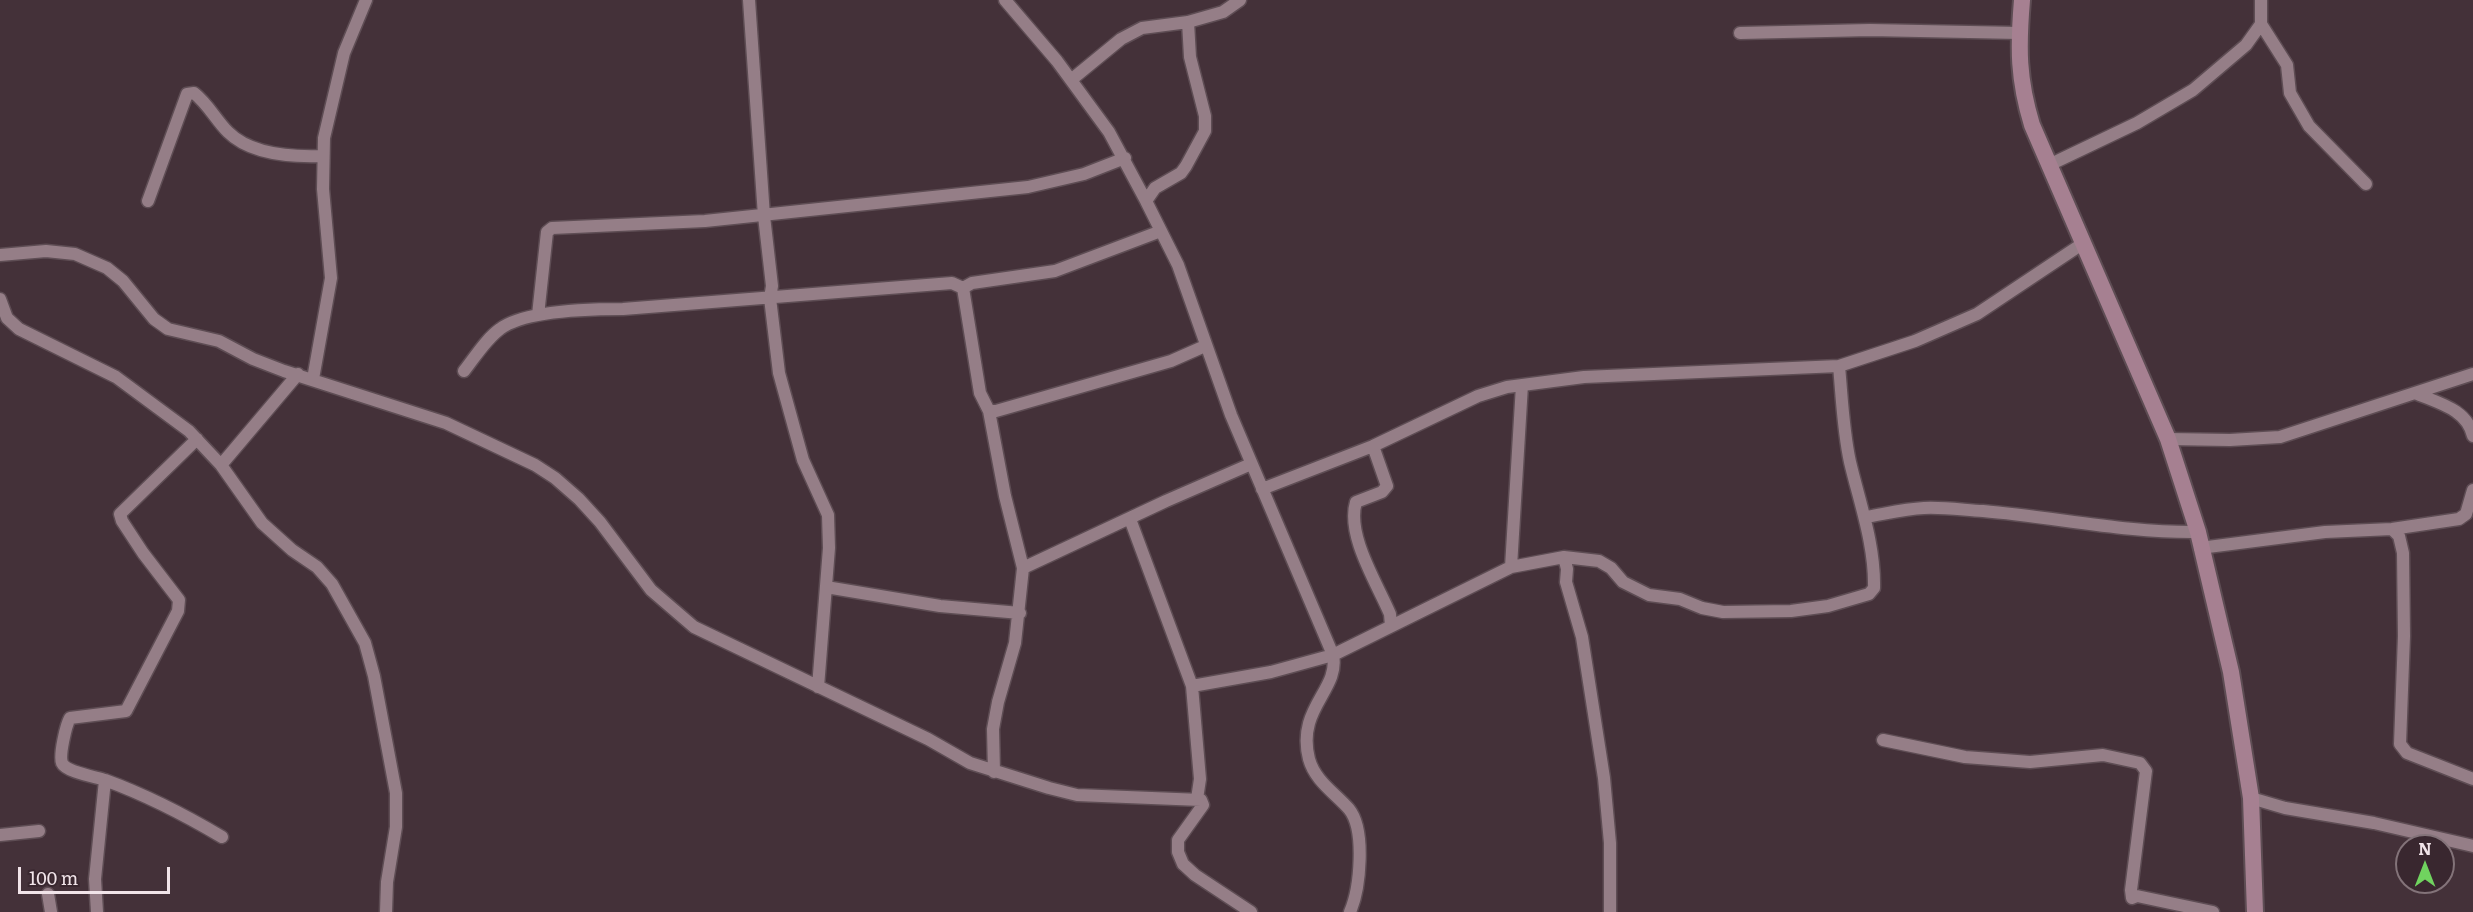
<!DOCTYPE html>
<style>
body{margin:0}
#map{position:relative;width:2473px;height:912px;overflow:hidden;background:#443139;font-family:Literata,serif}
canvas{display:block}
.north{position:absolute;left:2395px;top:834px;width:60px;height:60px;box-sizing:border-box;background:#39272f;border:2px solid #837379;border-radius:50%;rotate:0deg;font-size:16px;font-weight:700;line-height:24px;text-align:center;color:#f1e4e9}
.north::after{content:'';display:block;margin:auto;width:21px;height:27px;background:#70d35f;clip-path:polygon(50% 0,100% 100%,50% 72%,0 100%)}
.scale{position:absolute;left:18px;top:867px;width:152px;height:27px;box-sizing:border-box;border:3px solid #f1e4e9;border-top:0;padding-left:8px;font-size:18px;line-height:21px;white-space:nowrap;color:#f1e4e9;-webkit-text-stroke:4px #39272f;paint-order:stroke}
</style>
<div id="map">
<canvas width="2473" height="912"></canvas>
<div class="north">N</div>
<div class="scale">100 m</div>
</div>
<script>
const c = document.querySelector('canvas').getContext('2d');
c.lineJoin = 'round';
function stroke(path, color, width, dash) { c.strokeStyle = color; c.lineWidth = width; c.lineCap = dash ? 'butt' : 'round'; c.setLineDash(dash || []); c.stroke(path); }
const street = new Path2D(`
 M749,0L764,216L772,286L770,298L779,373L803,460L828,515L829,548L818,687
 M1005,0L1057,61L1109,132L1146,201L1178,265L1231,415L1333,655C1340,690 1296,708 1309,759C1315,781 1335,793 1349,809C1366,830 1360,889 1350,912
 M2261,24L2287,65L2290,93L2309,126L2366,184
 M1740,33L1870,30L2019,33
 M1071,80L1121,39L1142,28L1188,22L1223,12L1240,0
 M2049,165L2137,123L2193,90L2246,45L2261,24V0
 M148,201L187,94L194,93C208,104 216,120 228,132C251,155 293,157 322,156
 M1146,201L1155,188L1181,173L1186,166L1205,131V116L1190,57L1188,22
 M0,255L46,251L75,254L107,268L123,281L154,319L168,329L219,341L253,359L284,371L446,423L535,465L555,478L579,499L600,522L651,590L694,627L928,739L970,763L1049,788L1077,795L1201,800L1203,805L1178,840V852L1183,864L1195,875L1251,912
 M963,288L972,283L1055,271L1161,231
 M0,299L7,318L19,329L116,377L189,431L221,465L262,523L292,550L317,567L332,584L365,643L374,676L396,793V827L387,882L386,912
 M538,315L547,232L552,228L705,221L1028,187L1084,174L1125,158
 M464,371C475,357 486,339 500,329C525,310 592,309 623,309L952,283L963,288L980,393L989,411H996L1171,361L1205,346
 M313,379L331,278L323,189L324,138L344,53L366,0
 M2415,393C2438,403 2467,409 2473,436
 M989,411L1005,496L1023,568L1015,643L998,702L993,729L994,772
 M197,439L120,514L122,521L143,553L179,600L178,611L126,711L70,718C66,725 59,755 62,763C66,772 96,777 105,780C146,795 185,815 222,837
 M2168,439L2230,440L2280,437L2473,374
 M1373,446L1387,486L1382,492L1356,502C1346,535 1377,583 1390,614L1391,626
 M221,465L298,374
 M1262,489L1373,446L1478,396L1507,387L1584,377L1839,366L1915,341L1977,314L2082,244
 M1865,517C1884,514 1904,509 1924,508C1943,507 1964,510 1983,511C2055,517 2126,533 2198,532
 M1130,519L1192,686L1200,779L1197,799
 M2392,529L2399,536L2403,553L2404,636L2400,744L2407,753L2473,779
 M2200,548L2325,532L2392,529L2459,519L2466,514L2473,490
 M1564,557L1567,569L1566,582L1582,637L1604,778L1610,843V912
 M1511,567L1522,385
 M1023,568L1166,501L1251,464
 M826,587L940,606L1020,613
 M1192,686L1271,672L1333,655L1511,567L1564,557L1599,561L1611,568L1623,582L1649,595L1680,599L1702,608L1723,612L1791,611L1828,606L1869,594L1874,588C1875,545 1860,504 1850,462C1843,430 1842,398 1839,366
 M1883,740L1965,757L2030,762L2103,755L2140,763L2146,771L2131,890L2132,898L2137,896L2213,912
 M2251,798L2285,808L2374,823L2473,846
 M0,835L39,831
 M48,894L51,912
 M97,912L95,879L105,780`);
const secondary = new Path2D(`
 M2022,0C2018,48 2018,79 2032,125L2168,439L2198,532L2231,672L2251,798L2255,912`);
stroke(street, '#5e4d54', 15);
stroke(secondary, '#5e4d54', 20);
stroke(street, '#957e87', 12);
stroke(secondary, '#a68091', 16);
</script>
